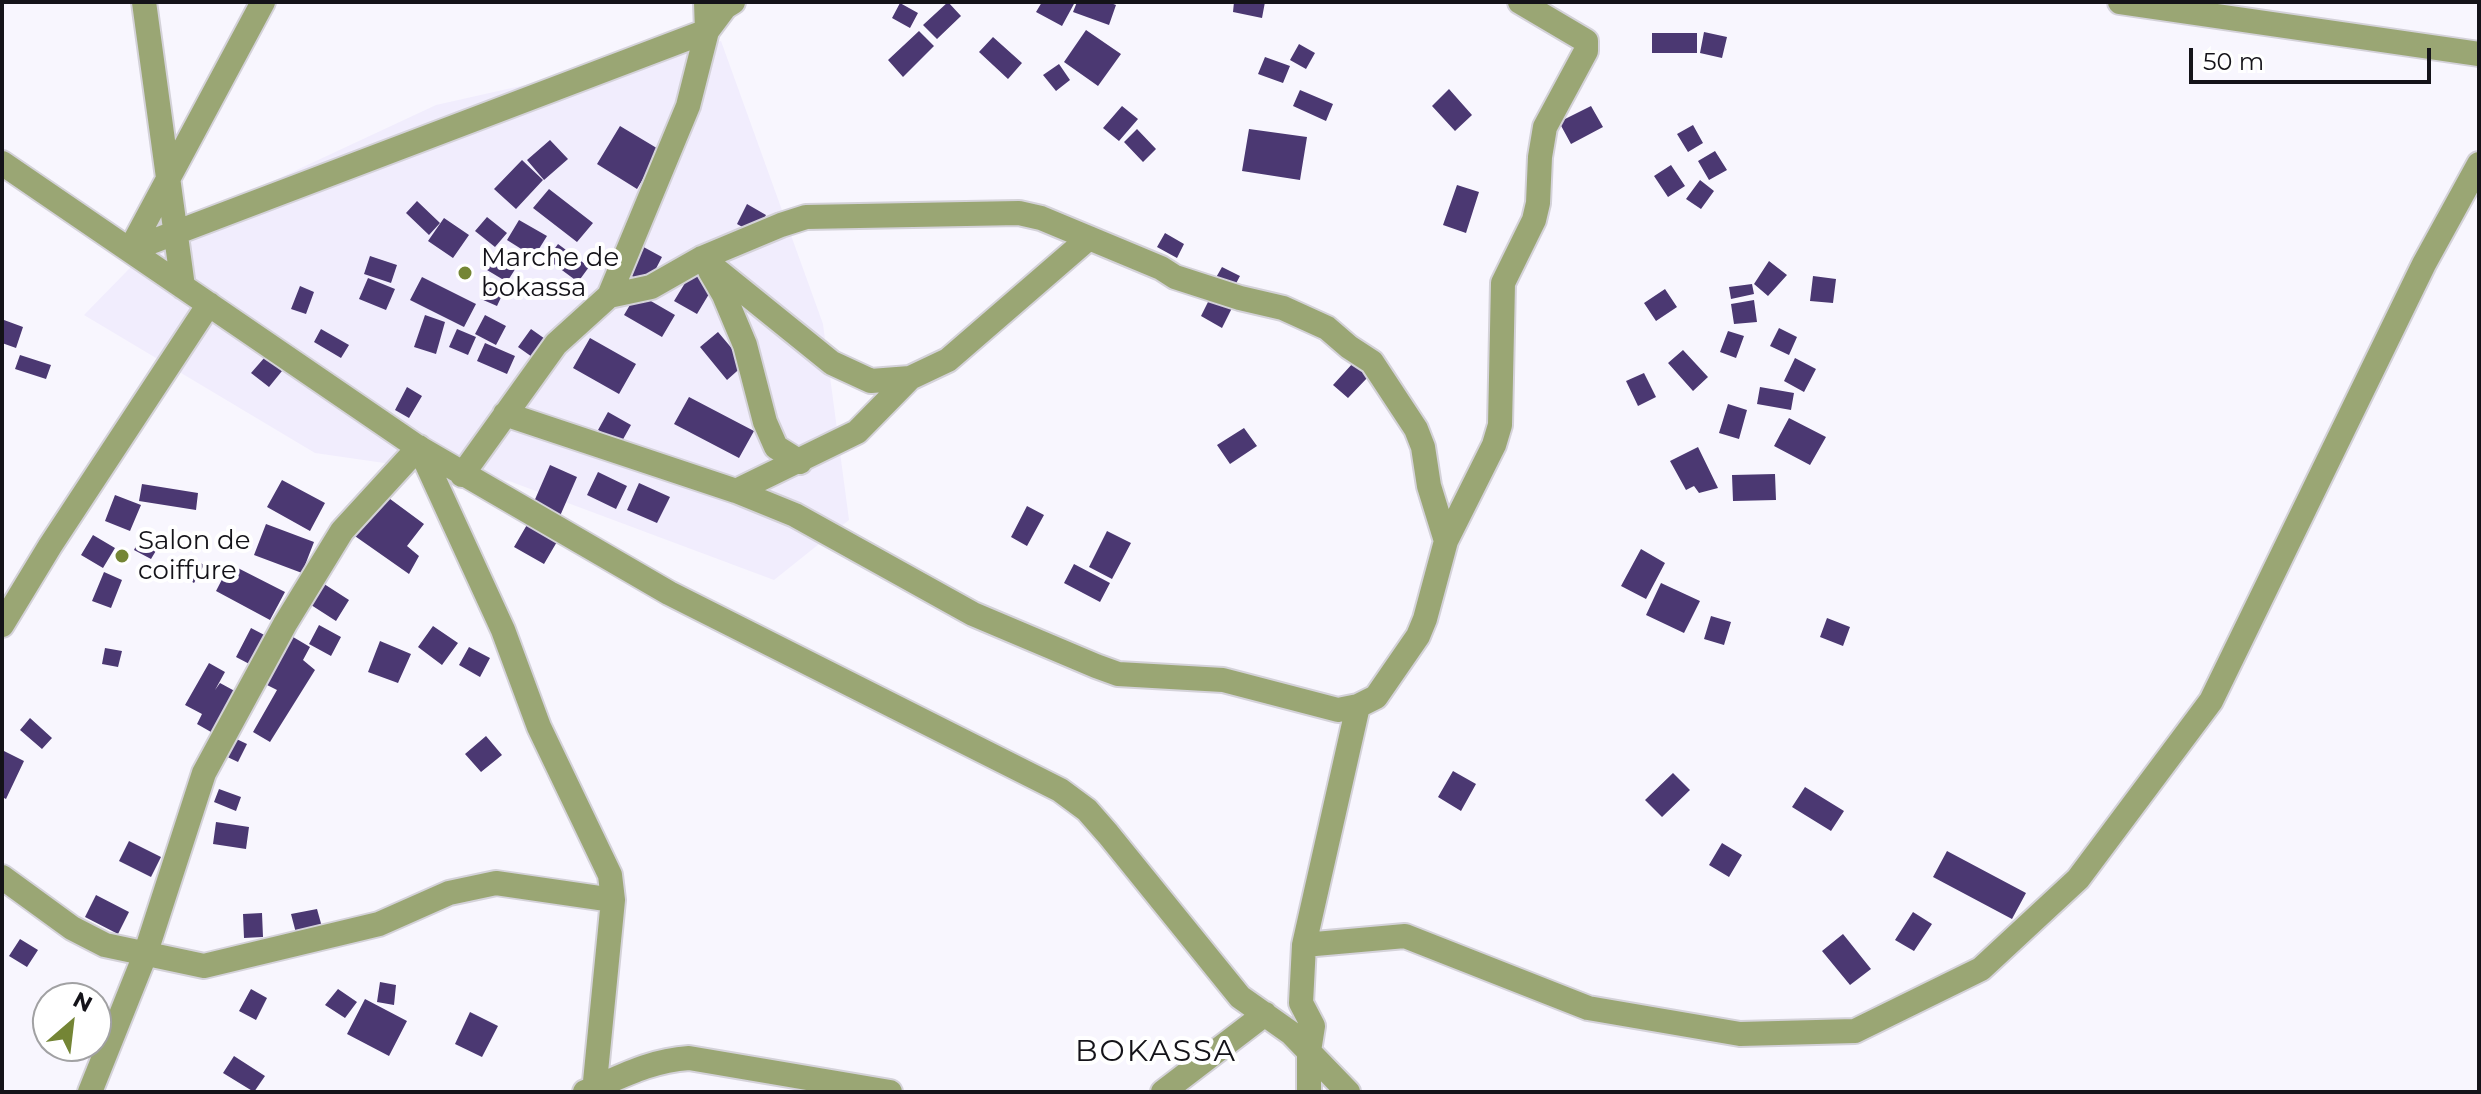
<!DOCTYPE html>
<style>
body{margin:0}
#map{position:relative;width:2481px;height:1094px;overflow:hidden;background:#f8f6fe;font-family:Montserrat,sans-serif}
canvas{display:block}
.frame{position:absolute;inset:0;border:4px solid #141319;pointer-events:none}
.north{position:absolute;left:32px;top:982px;width:80px;height:80px;box-sizing:border-box;background:#fff;border:2px solid #a1a1a3;border-radius:50%;rotate:28deg;font-size:22px;font-weight:700;line-height:32px;text-align:center;color:#141319}
.north::after{content:'';display:block;margin:auto;width:28px;height:36px;background:#748535;clip-path:polygon(50% 0,100% 100%,50% 72%,0 100%)}
.scale{position:absolute;left:2189px;top:48px;width:242px;height:36px;box-sizing:border-box;border:4px solid #141319;border-top:0;padding-left:10px;font-size:24px;line-height:28px;white-space:nowrap;color:#141319;-webkit-text-stroke:6px #fff;paint-order:stroke}
</style>
<div id="map">
<canvas width="2481" height="1094"></canvas>
<div class="frame"></div>
<div class="north">N</div>
<div class="scale">50 m</div>
</div>
<script>
const c = document.querySelector('canvas').getContext('2d');
c.lineJoin = 'round';
function paint(path, color) { c.fillStyle = color; c.fill(path, 'evenodd'); }
function stroke(path, color, width, dash) { c.strokeStyle = color; c.lineWidth = width; c.lineCap = dash ? 'butt' : 'round'; c.setLineDash(dash || []); c.stroke(path); }
function write(font, color, halo, rows, align = 'center') {
  c.font = font + ' Montserrat,sans-serif'; c.lineWidth = 8; c.setLineDash([]); c.textBaseline = 'middle'; c.strokeStyle = halo; c.fillStyle = color; for (const [text, x, y, turn = 0] of rows) {
    c.save(); c.translate(x, y); c.rotate((+turn || 0) * Math.PI / 180); c.textAlign = isNaN(turn) ? turn : align; if (halo) c.strokeText(text, 0, 0); c.fillText(text, 0, 0); c.restore();
  }
}
paint(new Path2D(`
 M721,41L823,324L849,520L774,580L509,481L315,453L84,315L166,231L436,105Z`), '#f1edfd');
paint(new Path2D(`
 M948,2L961,16L937,39L923,25Z
 M1042,2H1075L1062,26L1036,12Z
 M1077,2H1108L1116,5L1109,25L1073,12Z
 M1234,2H1265L1262,18L1233,12Z
 M900,3L918,13L910,28L892,18Z
 M1086,30L1121,54L1098,86L1064,62Z
 M919,31L934,46L903,77L888,60Z
 M1704,32L1727,37L1722,58L1700,53Z
 M1652,33H1697V53H1652Z
 M993,37L1022,63L1008,79L979,52Z
 M1299,44L1315,53L1306,69L1290,60Z
 M1265,57L1290,66L1283,83L1258,74Z
 M1059,64L1070,80L1056,91L1043,75Z
 M1449,89L1472,115L1455,131L1432,106Z
 M1300,90L1333,104L1326,121L1293,106Z
 M1122,106L1138,119L1119,141L1103,128Z
 M1591,106L1603,127L1571,144L1559,122Z
 M1693,125L1703,143L1688,152L1677,134Z
 M620,126L660,150L637,189L597,164Z
 M1137,129L1156,149L1143,162L1124,142Z
 M1249,129L1307,137L1300,180L1242,171Z
 M550,140L568,159L544,180L527,160Z
 M1715,151L1727,170L1709,180L1698,161Z
 M522,160L543,180L516,209L494,189Z
 M1671,165L1685,186L1668,197L1654,176Z
 M1700,180L1714,191L1701,209L1686,199Z
 M1457,185L1479,192L1466,233L1443,225Z
 M549,189L593,223L577,242L533,208Z
 M417,201L440,223L429,235L406,213Z
 M747,204L766,215L755,234L737,224Z
 M487,217L507,233L495,247L475,231Z
 M444,218L469,235L453,258L428,241Z
 M519,220L547,236L534,257L507,240Z
 M1165,233L1184,244L1177,258L1157,247Z
 M558,244L589,267L578,282L547,259Z
 M638,244L662,257L648,284L623,272Z
 M499,250L519,263L507,282L487,270Z
 M370,256L397,265L391,283L364,274Z
 M1769,261L1787,275L1768,296L1754,284Z
 M1222,267L1240,276L1232,291L1214,281Z
 M693,270L715,284L697,314L674,301Z
 M1813,276L1836,279L1833,303L1810,301Z
 M422,277L476,304L464,327L410,300Z
 M368,278L395,289L386,310L359,299Z
 M488,284L504,291L497,306L481,299Z
 M1752,284L1754,294L1731,299L1729,287Z
 M300,286L314,292L306,314L291,309Z
 M1665,289L1677,307L1656,321L1644,303Z
 M637,293L675,315L662,337L624,315Z
 M1212,294L1233,306L1222,328L1201,316Z
 M1754,300L1757,322L1734,324L1731,304Z
 M425,315L445,322L436,354L414,347Z
 M485,315L506,326L496,345L475,334Z
 M4,320L23,327L16,348L2,343Z
 M1779,328L1797,337L1789,355L1770,346Z
 M321,329L349,345L341,358L314,342Z
 M457,329L476,337L468,355L449,347Z
 M531,329L548,341L535,359L518,347Z
 M1728,331L1744,336L1736,358L1720,352Z
 M718,332L745,364L727,380L700,347Z
 M590,338L636,364L619,394L573,368Z
 M485,343L515,356L507,374L477,361Z
 M1683,350L1708,377L1693,391L1668,363Z
 M20,355L51,365L46,379L15,369Z
 M265,357L282,371L269,387L251,373Z
 M1795,358L1816,369L1804,392L1784,381Z
 M1353,363L1368,377L1348,398L1333,385Z
 M1644,373L1656,397L1638,406L1626,381Z
 M407,387L422,396L409,418L395,410Z
 M1760,387L1794,393L1791,410L1757,404Z
 M689,397L754,431L739,458L674,424Z
 M1728,404L1747,410L1739,439L1719,433Z
 M608,412L631,425L621,443L598,430Z
 M1789,418L1826,437L1810,465L1774,446Z
 M1244,428L1257,446L1230,464L1217,445Z
 M1698,447L1718,488L1699,493L1694,486L1686,490L1670,461Z
 M550,465L577,477L560,516L533,504Z
 M598,472L627,486L616,509L587,495Z
 M1775,474L1776,500L1733,501L1732,475Z
 M282,480L325,503L310,531L267,507Z
 M639,483L670,497L657,523L627,510Z
 M142,484L198,493L196,510L139,501Z
 M382,493L424,524L407,546L419,556L409,574L352,534Z
 M115,495L141,505L130,531L105,521Z
 M1027,506L1044,515L1027,546L1011,537Z
 M528,523L558,540L544,564L514,547Z
 M266,524L314,542L302,573L254,555Z
 M1107,531L1131,543L1112,579L1089,567Z
 M142,534L160,544L151,559L134,550Z
 M93,535L115,548L103,568L81,555Z
 M1641,549L1665,563L1646,599L1621,586Z
 M189,556L204,565L194,583L178,573Z
 M230,564L285,592L270,620L216,591Z
 M1074,564L1110,583L1100,602L1064,583Z
 M104,572L122,580L111,608L92,601Z
 M321,582L349,600L336,621L308,603Z
 M1661,583L1700,601L1684,633L1646,615Z
 M1711,616L1731,622L1724,645L1704,639Z
 M1827,618L1850,627L1843,646L1820,637Z
 M319,625L341,637L331,656L309,644Z
 M433,626L458,643L442,665L418,647Z
 M251,628L272,639L257,668L236,657Z
 M288,634L310,647L303,660L315,670L270,742L253,732L277,690L263,683L286,651L281,648Z
 M380,641L411,654L398,683L368,672Z
 M469,647L490,658L480,677L459,665Z
 M105,648L122,651L118,667L102,664Z
 M209,663L225,672L215,690L220,683L242,695L218,736L197,724L202,714L185,705Z
 M30,718L52,738L42,749L20,730Z
 M228,735L247,744L238,762L219,753Z
 M486,736L502,755L481,772L465,754Z
 M4,751L24,761L6,799L2,797Z
 M1453,771L1476,784L1461,811L1438,797Z
 M1673,773L1690,790L1662,817L1645,800Z
 M1805,787L1844,811L1831,831L1792,807Z
 M219,789L241,797L236,811L214,802Z
 M216,822L249,827L246,849L213,844Z
 M129,841L161,857L151,877L119,861Z
 M1722,843L1742,855L1729,877L1709,865Z
 M1947,851L2026,893L2012,919L1933,877Z
 M96,895L129,912L118,934L85,917Z
 M317,909L322,927L296,933L291,914Z
 M1913,912L1932,924L1914,951L1895,940Z
 M262,913L263,937L244,938L243,914Z
 M1843,934L1871,969L1850,985L1822,951Z
 M20,939L38,950L27,967L9,956Z
 M380,982L396,985L394,1005L377,1002Z
 M251,989L267,998L256,1020L239,1011Z
 M338,989L357,1002L345,1018L325,1005Z
 M365,999L407,1021L389,1056L347,1034Z
 M470,1012L498,1026L482,1057L455,1044Z
 M234,1056L265,1076L254,1092L223,1073Z`), '#4b3872');
const street = new Path2D(`
 M144,2L183,287
 M2120,2L2479,54
 M2,163L416,446L669,593L1060,790L1087,810L1108,834L1240,997L1291,1033L1348,1092
 M130,250L707,31L725,7L733,2
 M130,250L263,2
 M702,258L832,363L871,381L910,378L948,360L1089,238
 M710,271L724,295L745,345L765,422L776,447L800,462
 M609,296L688,106L707,31L706,2
 M505,414L736,491L795,515L973,614L1096,666L1118,674L1223,680L1338,710L1358,706L1376,697L1418,636L1425,619L1446,541L1494,445L1500,425L1503,283L1534,220L1538,203L1540,157L1545,127L1586,51V41L1520,2
 M462,475L556,344L609,296L651,287L702,258L781,225L806,217L1019,213L1041,218L1161,268L1175,277L1240,298L1283,308L1327,328L1349,347L1372,362L1416,429L1423,447L1429,486L1446,541
 M736,491L857,432L910,378
 M2,625L50,546L209,304
 M2,877L72,928L105,945L204,966L379,924L449,893L496,883L613,900
 M1304,945L1405,936L1588,1008L1740,1034L1855,1031L1981,969L2078,879L2211,701L2424,264L2479,164
 M90,1092L145,955L204,773L285,624L342,531L419,447L503,630L539,727L610,875L613,900L594,1092
 M585,1092C621,1077 648,1061 689,1058L890,1092
 M1163,1092L1265,1014
 M1309,1092V1051L1313,1026L1301,1003L1304,945L1358,706`);
stroke(street, '#d4d2d9', 28);
stroke(street, '#9aa674', 24);
for (const [x, y, r, color] of [
 [465,273,8,"#748535"],
 [122,556,8,"#748535"]
]) { const dot = new Path2D(); dot.arc(x, y, r, 0, 2 * Math.PI); c.fillStyle = color; c.fill(dot); stroke(dot, '#fff', 3); }
write('26px', '#141319', '#fff', [
 ["Marche de",481,258],
 ["bokassa",481,288],
 ["Salon de",138,541],
 ["coiffure",138,571]
], 'left');
c.letterSpacing = '2px';
write('30px', '#141319', '#fff', [
 ["BOKASSA",1156,1052]
]);
c.letterSpacing = '0px';
</script>
